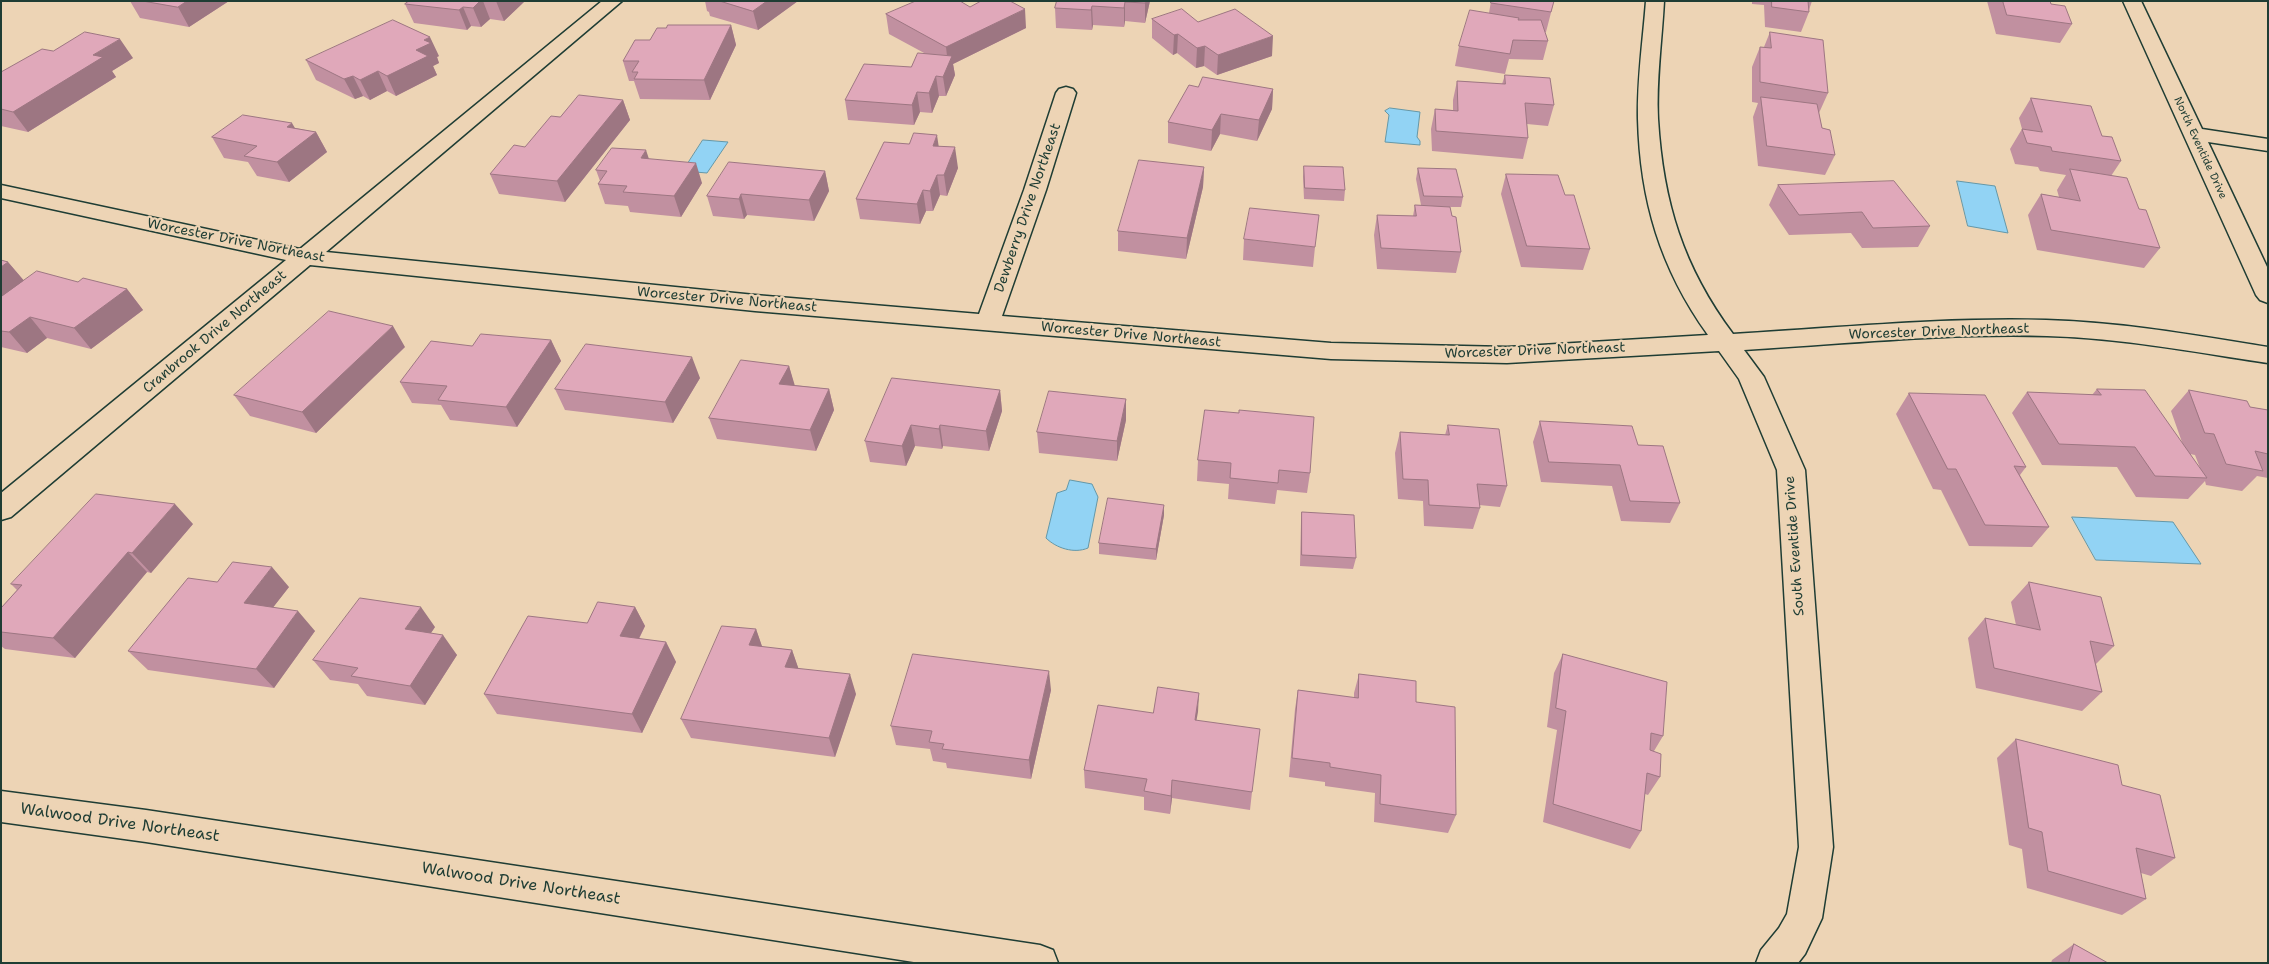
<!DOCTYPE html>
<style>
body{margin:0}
#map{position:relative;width:2269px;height:964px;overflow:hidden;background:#edd4b5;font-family:"Shantell Sans",sans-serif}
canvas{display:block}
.frame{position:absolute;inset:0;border:2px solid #1f3d34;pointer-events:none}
</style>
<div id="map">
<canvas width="2269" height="964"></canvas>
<div class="frame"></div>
</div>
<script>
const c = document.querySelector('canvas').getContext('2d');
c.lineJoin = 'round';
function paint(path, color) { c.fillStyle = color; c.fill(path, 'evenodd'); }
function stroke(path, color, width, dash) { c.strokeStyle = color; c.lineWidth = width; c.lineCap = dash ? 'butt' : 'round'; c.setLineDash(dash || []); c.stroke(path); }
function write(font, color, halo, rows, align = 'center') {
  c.font = font + ' "Shantell Sans",sans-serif'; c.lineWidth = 4.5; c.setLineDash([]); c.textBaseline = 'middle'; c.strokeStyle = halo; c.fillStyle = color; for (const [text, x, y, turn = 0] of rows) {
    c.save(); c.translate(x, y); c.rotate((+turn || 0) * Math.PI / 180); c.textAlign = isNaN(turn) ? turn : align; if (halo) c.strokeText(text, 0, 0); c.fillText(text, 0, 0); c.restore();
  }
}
const water = new Path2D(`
 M1390,108L1420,112L1417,137L1420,141V145L1385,142L1389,115L1385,111Z
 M703,140L728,142L707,173L683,171Z
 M1957,181L1995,186L2008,233L1968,226Z
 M1070,480L1092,484L1098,497L1088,548C1074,554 1056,548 1046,538L1057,493L1066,490Z
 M2072,517L2173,522L2201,564L2096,560Z`);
paint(water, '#92d3f4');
stroke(water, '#6497a7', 1);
const minor = new Path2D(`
 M602,1H622L326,252L755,295L979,314L1024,190L1056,93L1059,89L1066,87L1073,89L1076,93L1046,190L1002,316L1331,343L1507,347L1708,335C1660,268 1640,200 1638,119C1637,80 1643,40 1646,1H1664C1662,40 1656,80 1658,119C1663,202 1683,267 1733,334C1837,328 1942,317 2046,320C2121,322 2194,335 2268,347V363C2194,352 2121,338 2047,336C1946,333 1845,344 1744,350L1764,377L1805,470L1833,847L1822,918L1805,954L1798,963H1756L1761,950L1779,928L1787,914L1799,847L1777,470L1739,379L1719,351L1507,363L1331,359L755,311L310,265L11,517L1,520V493L286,260L1,198V185L300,249Z
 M2123,1H2141L2202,129L2268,139V151L2208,142L2268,269V303L2260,300L2256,295Z
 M1,791L146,810L1040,945L1053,950L1058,963H920L146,842L1,822Z`);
stroke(minor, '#1f3d34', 3);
paint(minor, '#edd4b5');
paint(new Path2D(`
 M130,1H229L189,27L140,18Z
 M409,1H525L504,21L490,19L481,27L471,26L467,30L414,23L405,4Z
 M705,1H798L758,30L710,16L709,12L707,11Z
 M1057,1H1150L1145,23L1125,21L1124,27L1093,25L1092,30L1056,28L1055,8Z
 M1491,1H1554L1546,32H1545L1548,41L1543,60L1509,59L1505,74L1455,66L1459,46L1489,13Z
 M1752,1H1812L1809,10V12L1801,32L1765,27L1764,5L1752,4Z
 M1987,1H2050L2051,4L2072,24L2060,43L1996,34Z
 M970,7L1026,28L953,64L955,75L946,96H939L932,113L920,112L914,125L848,120L845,100L911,67L926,54L889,34L886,14Z
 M1152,19L1198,22L1272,56L1217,75L1204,66L1196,68L1177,53L1173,55L1152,38Z
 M731,25L736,45L710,100L640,99L634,81H629L623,61L666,28Z
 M1770,32L1828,93L1819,113L1822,128L1835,155L1825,175L1758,166L1753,117L1758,103L1752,102V67L1760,47H1764Z
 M53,51L133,58L112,71L116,77L28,132L1,126V72Z
 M439,56L437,57L439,63L433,66L437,75L396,96L387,91L370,100L363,96L355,99L316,80L306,60Z
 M1505,75L1554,105L1548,126L1527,124L1528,138L1523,159L1432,151L1431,129L1435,109L1453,110V100L1457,81L1502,84Z
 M1198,87L1273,89L1272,109L1257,141L1220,134L1211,151L1168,143V122Z
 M2031,98L2102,136L2121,161L2111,176L2139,209L2160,248L2144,268L2037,250L2028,215L2041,194L2059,197L2057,190L2066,175L2040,171L2038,167L2015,164L2010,149L2022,129L2019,118Z
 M623,100L630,120L565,202L499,194L490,174L525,147L560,117Z
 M295,128L316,132L327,152L289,182L257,176L248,162L224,158L212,137Z
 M939,146L958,168L947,196L940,195L933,211H926L920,224L860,219L856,199Z
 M649,159L702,183L681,217L630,212L628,206L605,204L598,184L600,181L596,170Z
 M1304,166L1345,190L1344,201L1304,199L1303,177Z
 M1204,167L1203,187L1186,259L1118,251V231Z
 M1418,168L1463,197L1461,207H1450L1461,252L1456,273L1377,269L1374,235L1377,215L1413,216L1415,205H1421L1416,179Z
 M825,171L829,191L814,221L747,215L744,219L713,216L707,196Z
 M1506,174L1565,195L1590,249L1583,270L1521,267L1501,194Z
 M1778,185L1930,226L1918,247L1862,248L1851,233L1789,235L1769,205Z
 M1244,239L1315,247L1313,267L1243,260Z
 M1,260L8,262L24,281L78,282L127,289L143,310L91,349L47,338L27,353L1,347Z
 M551,340L561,361L517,427L450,420L441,405L412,403L400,382L472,346Z
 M405,347L316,433L250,416L234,395Z
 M789,366L794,385L829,389L834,410L816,451L717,439L709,418Z
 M700,378L673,423L565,410L555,389Z
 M2097,389L2183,445L2171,411L2189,390L2250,407L2268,410V478L2257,476L2242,491L2206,485L2205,481L2188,499L2136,497L2117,467L2042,465L2012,413L2027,392L2092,395ZM2190,454L2195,455L2200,468Z
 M1000,390L1002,411L989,451L943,446L942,449L915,446L906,466L870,462L865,441Z
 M1909,393L2026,467L2020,475L2049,527L2032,547L1969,546L1941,490L1933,489L1896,414Z
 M1126,399V420L1117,461L1039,453L1037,432Z
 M1205,410L1310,473L1307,493L1277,490L1275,504L1228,499L1229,484L1197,481L1198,460Z
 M1540,421L1638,445L1680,503L1670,523L1621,521L1612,486L1541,482L1533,442Z
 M1448,425L1507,486L1500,507L1479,505L1480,508L1473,529L1424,526L1423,501L1398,499L1395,453L1400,432L1445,435Z
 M1302,512L1356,558L1353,569L1300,566L1301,522Z
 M1164,515L1156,560L1099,554V543Z
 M193,524L151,573L147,572L75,658L5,649L1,646V608L17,590L11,584Z
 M217,582L289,587L273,607L315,631L274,688L148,670L128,651Z
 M2029,582L2114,646L2096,664L2102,692L2082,711L1976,688L1968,638L1985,618L2016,625L2011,602Z
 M635,607L645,626L639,639L666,642L676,662L642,733L497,714L484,694L587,623Z
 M435,627L431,633L457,655L425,705L367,696L358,684L330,680L313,660Z
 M756,629L762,647L792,650L798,668L856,694L835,757L691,738L681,719Z
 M1563,654L1663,736L1654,751L1660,777L1648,795L1645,794L1641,831L1630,849L1543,822L1557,730L1547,727L1554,673Z
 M1359,674L1416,702L1456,815L1448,833L1374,822L1375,793L1325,786V782L1289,777L1295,709L1298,690L1354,698V693Z
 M1051,690L1031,779L947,768L946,763L933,761L930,749L896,745L891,726Z
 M1199,693L1196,720L1252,792L1250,810L1172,798L1170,814L1144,810V797L1085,788L1084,770L1153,713Z
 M2016,739L2122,785L2175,858L2151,876L2141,873L2146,899L2122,915L2027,888L2022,849L2009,845L1997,758Z
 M2074,944L2108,963H2051L2052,960Z`), '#c190a0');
paint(new Path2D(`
 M187,1H229L189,27L178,7Z
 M480,1H483L490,19L481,27L473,8Z
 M496,1H525L504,21Z
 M767,1H798L758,30L753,11Z
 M1146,1H1150L1145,23V3Z
 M1125,2V21L1124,27V8Z
 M1092,6L1093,25L1092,30L1091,10Z
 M463,7L471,26L467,30L459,10Z
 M1025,9L1026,28L953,64L955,75L946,96L943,77L948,65L946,47Z
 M731,25L736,45L710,100L704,80Z
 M1178,34L1177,53L1173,55L1174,35Z
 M1273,36L1272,56L1217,75L1218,55Z
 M430,37L439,56L437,57L439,63L433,66L437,75L396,96L387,76L416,50L424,40Z
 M120,39L133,58L112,71L116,77L28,132L13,112L93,55Z
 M1205,46L1204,66L1196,68L1197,48Z
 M378,71L387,91L370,100L360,80Z
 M353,76L363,96L355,99L344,79Z
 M936,76L939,96L932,113L929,93Z
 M1273,89L1272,109L1257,141L1259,120Z
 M917,92L920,112L914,125L912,105Z
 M623,100L630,120L565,202L557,181Z
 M1221,114L1220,134L1211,151L1212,130Z
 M292,123L303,142L316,132L327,152L289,182L277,162L287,127Z
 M937,135L940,155L933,146Z
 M955,147L958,168L947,196L944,175Z
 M646,150L653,171L641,158Z
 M696,163L702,183L681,217L674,196Z
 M1204,167L1203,187L1186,259L1187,238Z
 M825,171L829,191L814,221L809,200Z
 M937,175L940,195L933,211L930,191Z
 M923,190L926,211L920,224L917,204Z
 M741,194L747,215L744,219L739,199Z
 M8,262L26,283L1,300V267Z
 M127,289L143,310L91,349L74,328Z
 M30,317L47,338L27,353L9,332Z
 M393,326L405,347L316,433L302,412Z
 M551,340L561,361L517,427L506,407Z
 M692,357L700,378L673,423L665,402Z
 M789,366L795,386L779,384Z
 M829,389L834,410L816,451L810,430Z
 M1000,390L1002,411L989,451L986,431Z
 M1126,399V420L1117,461V441Z
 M911,425L915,446L906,466L902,446Z
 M940,425L943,446L942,449L939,429Z
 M175,504L193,524L151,573L132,553Z
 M1164,505V515L1156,560V549Z
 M128,552L147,572L75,658L53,638Z
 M272,567L289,587L261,623L244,603Z
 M421,607L435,627L420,649L405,629Z
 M635,607L645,626L630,656L620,636Z
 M298,611L315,631L274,688L256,669Z
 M756,629L763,649L749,645Z
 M443,635L457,655L425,705L410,686Z
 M666,642L676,662L642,733L632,714Z
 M792,650L799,670L785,667Z
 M1049,671L1051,690L1031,779L1029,760Z
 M850,674L856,694L835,757L829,738Z
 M1199,693L1198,712L1193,739L1195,720Z
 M1172,780V798L1170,814L1171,796Z`), '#9d7682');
const building = new Path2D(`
 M143,1H187L178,7Z
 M409,1H480L473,8L463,7L459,10L405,4Z
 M720,1H767L753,11Z
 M916,1H960L970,7L981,1H1010L1025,9L946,47L886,14Z
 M1057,1H1146L1145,3L1125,2L1124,8L1092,6L1091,10L1055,8Z
 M1491,1H1554L1551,12L1491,3Z
 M1772,1H1808L1809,12L1772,7Z
 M2003,1H2050L2051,4L2065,6L2072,24L2007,15Z
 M1182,9L1198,22L1235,9L1273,36L1218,55L1205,46L1197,48L1178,34L1174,35L1152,19Z
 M1470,10L1519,18L1518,20H1541L1548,41L1513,40L1510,54L1459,46Z
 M393,20L430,37L424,40L431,43L416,50L428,56L387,76L378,71L360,80L353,76L344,79L306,60Z
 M668,25H731L704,80L634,79L638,72H632L639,61H623L635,40H650L657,28H666Z
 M85,32L120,39L93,55L103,57L13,112L1,109V72L42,49L53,51Z
 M1770,32L1823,40L1828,93L1760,82V47L1771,48Z
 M918,53L952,56L943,77L936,76L929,93L917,92L912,105L845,100L864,64L911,67Z
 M1505,75L1550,78L1554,105L1525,103L1528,138L1436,131L1435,109L1458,111L1457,81L1505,84Z
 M1203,77L1273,89L1259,120L1221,114L1212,130L1168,122L1189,85L1198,87Z
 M579,95L623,100L557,181L490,174L514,145L525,147L551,116L560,117Z
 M1761,97L1817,104L1822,128L1830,130L1835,155L1767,146Z
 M2031,98L2091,106L2102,136L2112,137L2121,161L2052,151L2051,147L2027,143L2022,129L2042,132Z
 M243,115L292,123L287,127L316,132L277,162L244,156L257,146L212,137Z
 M914,133L937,135L933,146L955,147L944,175H937L930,191L923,190L917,204L856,199L884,142L909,144Z
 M612,148L646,150L641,158L696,163L674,196L623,192L627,186L598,184L607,171L596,170Z
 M1139,160L1204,167L1187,238L1118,231Z
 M729,162L825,171L809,200L741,194L739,199L707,196Z
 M1304,166L1343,167L1345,190L1305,188Z
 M1418,168L1456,169L1463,197L1424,196Z
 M2070,169L2127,178L2139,209L2146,210L2160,248L2051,230L2041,194L2080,201Z
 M1506,174L1558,175L1565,195H1574L1590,249L1527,246Z
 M1894,181L1930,226L1873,228L1862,212L1799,215L1778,185Z
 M1415,205L1450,207L1452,216L1456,217L1461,252L1381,248L1377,215L1416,216Z
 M1250,208L1319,215L1315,247L1244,239Z
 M1,260L8,262L1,267Z
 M37,271L78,282L83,278L127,289L74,328L30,317L9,332L1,331V297Z
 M329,311L393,326L302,412L234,395Z
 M481,334L551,340L506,407L438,400L447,386L400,382L431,341L472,346Z
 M586,344L692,357L665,402L555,389Z
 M741,360L789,366L779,384L829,389L810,430L709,418Z
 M892,378L1000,390L986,431L940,425L939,429L911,425L902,446L865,441Z
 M2097,389L2145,390L2207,478L2155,476L2135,447L2059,444L2027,392L2101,395Z
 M2189,390L2247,401L2250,407L2268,410V454L2255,451L2263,471L2226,464L2214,434L2205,433Z
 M1049,391L1126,399L1117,441L1037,432Z
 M1909,393L1985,395L2026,467L2014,466L2049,527L1985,525L1956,469H1948Z
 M1205,410L1239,413V410L1314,417L1310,473L1279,470L1278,483L1230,478L1231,463L1198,460Z
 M1540,421L1632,426L1638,445L1663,446L1680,503L1630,501L1620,465L1549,462Z
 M1448,425L1499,429L1507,486L1477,484L1480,508L1429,505L1428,480L1403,479L1400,432L1449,435Z
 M96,494L175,504L132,553L128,552L53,638L1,632V608L22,585L11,584Z
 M1108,498L1164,505L1156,549L1099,543Z
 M1302,512L1354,515L1356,558L1302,555Z
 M233,562L272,567L244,603L298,611L256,669L128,651L188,578L217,582Z
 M2029,582L2101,597L2114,646L2090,641L2102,692L1994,668L1985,618L2040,630Z
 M360,598L421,607L405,629L443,635L410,686L351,676L358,668L313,660Z
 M598,602L635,607L620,636L666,642L632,714L484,694L528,616L587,623Z
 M722,626L756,629L749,645L792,650L785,667L850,674L829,738L681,719Z
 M913,654L1049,671L1029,760L942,749L944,744L929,742L932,731L891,726Z
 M1563,654L1667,682L1663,736L1651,733L1650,750L1661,754L1660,777L1647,773L1641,831L1553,804L1566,711L1556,708Z
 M1359,674L1416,681V702L1455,707L1456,815L1380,804L1381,775L1330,767V763L1292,758L1298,690L1358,698Z
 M1158,687L1199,693L1195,720L1260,729L1252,792L1172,780L1171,796L1144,791L1147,779L1084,770L1098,705L1153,713Z
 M2016,739L2118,765L2122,785L2160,795L2175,858L2136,848L2146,899L2048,871L2042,832L2029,828Z
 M2074,944L2108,963H2069Z`);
paint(building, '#e0a8ba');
stroke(building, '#9d7682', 1);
write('11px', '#1f3d34', '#edd4b5', [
 ["North Eventide Drive",2200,148,65]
]);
write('14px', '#1f3d34', '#edd4b5', [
 ["Dewberry Drive Northeast",1028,208,-71],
 ["Worcester Drive Northeast",236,241,11],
 ["Worcester Drive Northeast",727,300,5],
 ["Cranbrook Drive Northeast",215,332,-40],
 ["Worcester Drive Northeast",1939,332,-2],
 ["Worcester Drive Northeast",1131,335,5],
 ["Worcester Drive Northeast",1535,351,-2],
 ["South Eventide Drive",1795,546,-94]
]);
write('16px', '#1f3d34', '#edd4b5', [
 ["Walwood Drive Northeast",120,823,8],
 ["Walwood Drive Northeast",521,884,9]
]);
</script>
